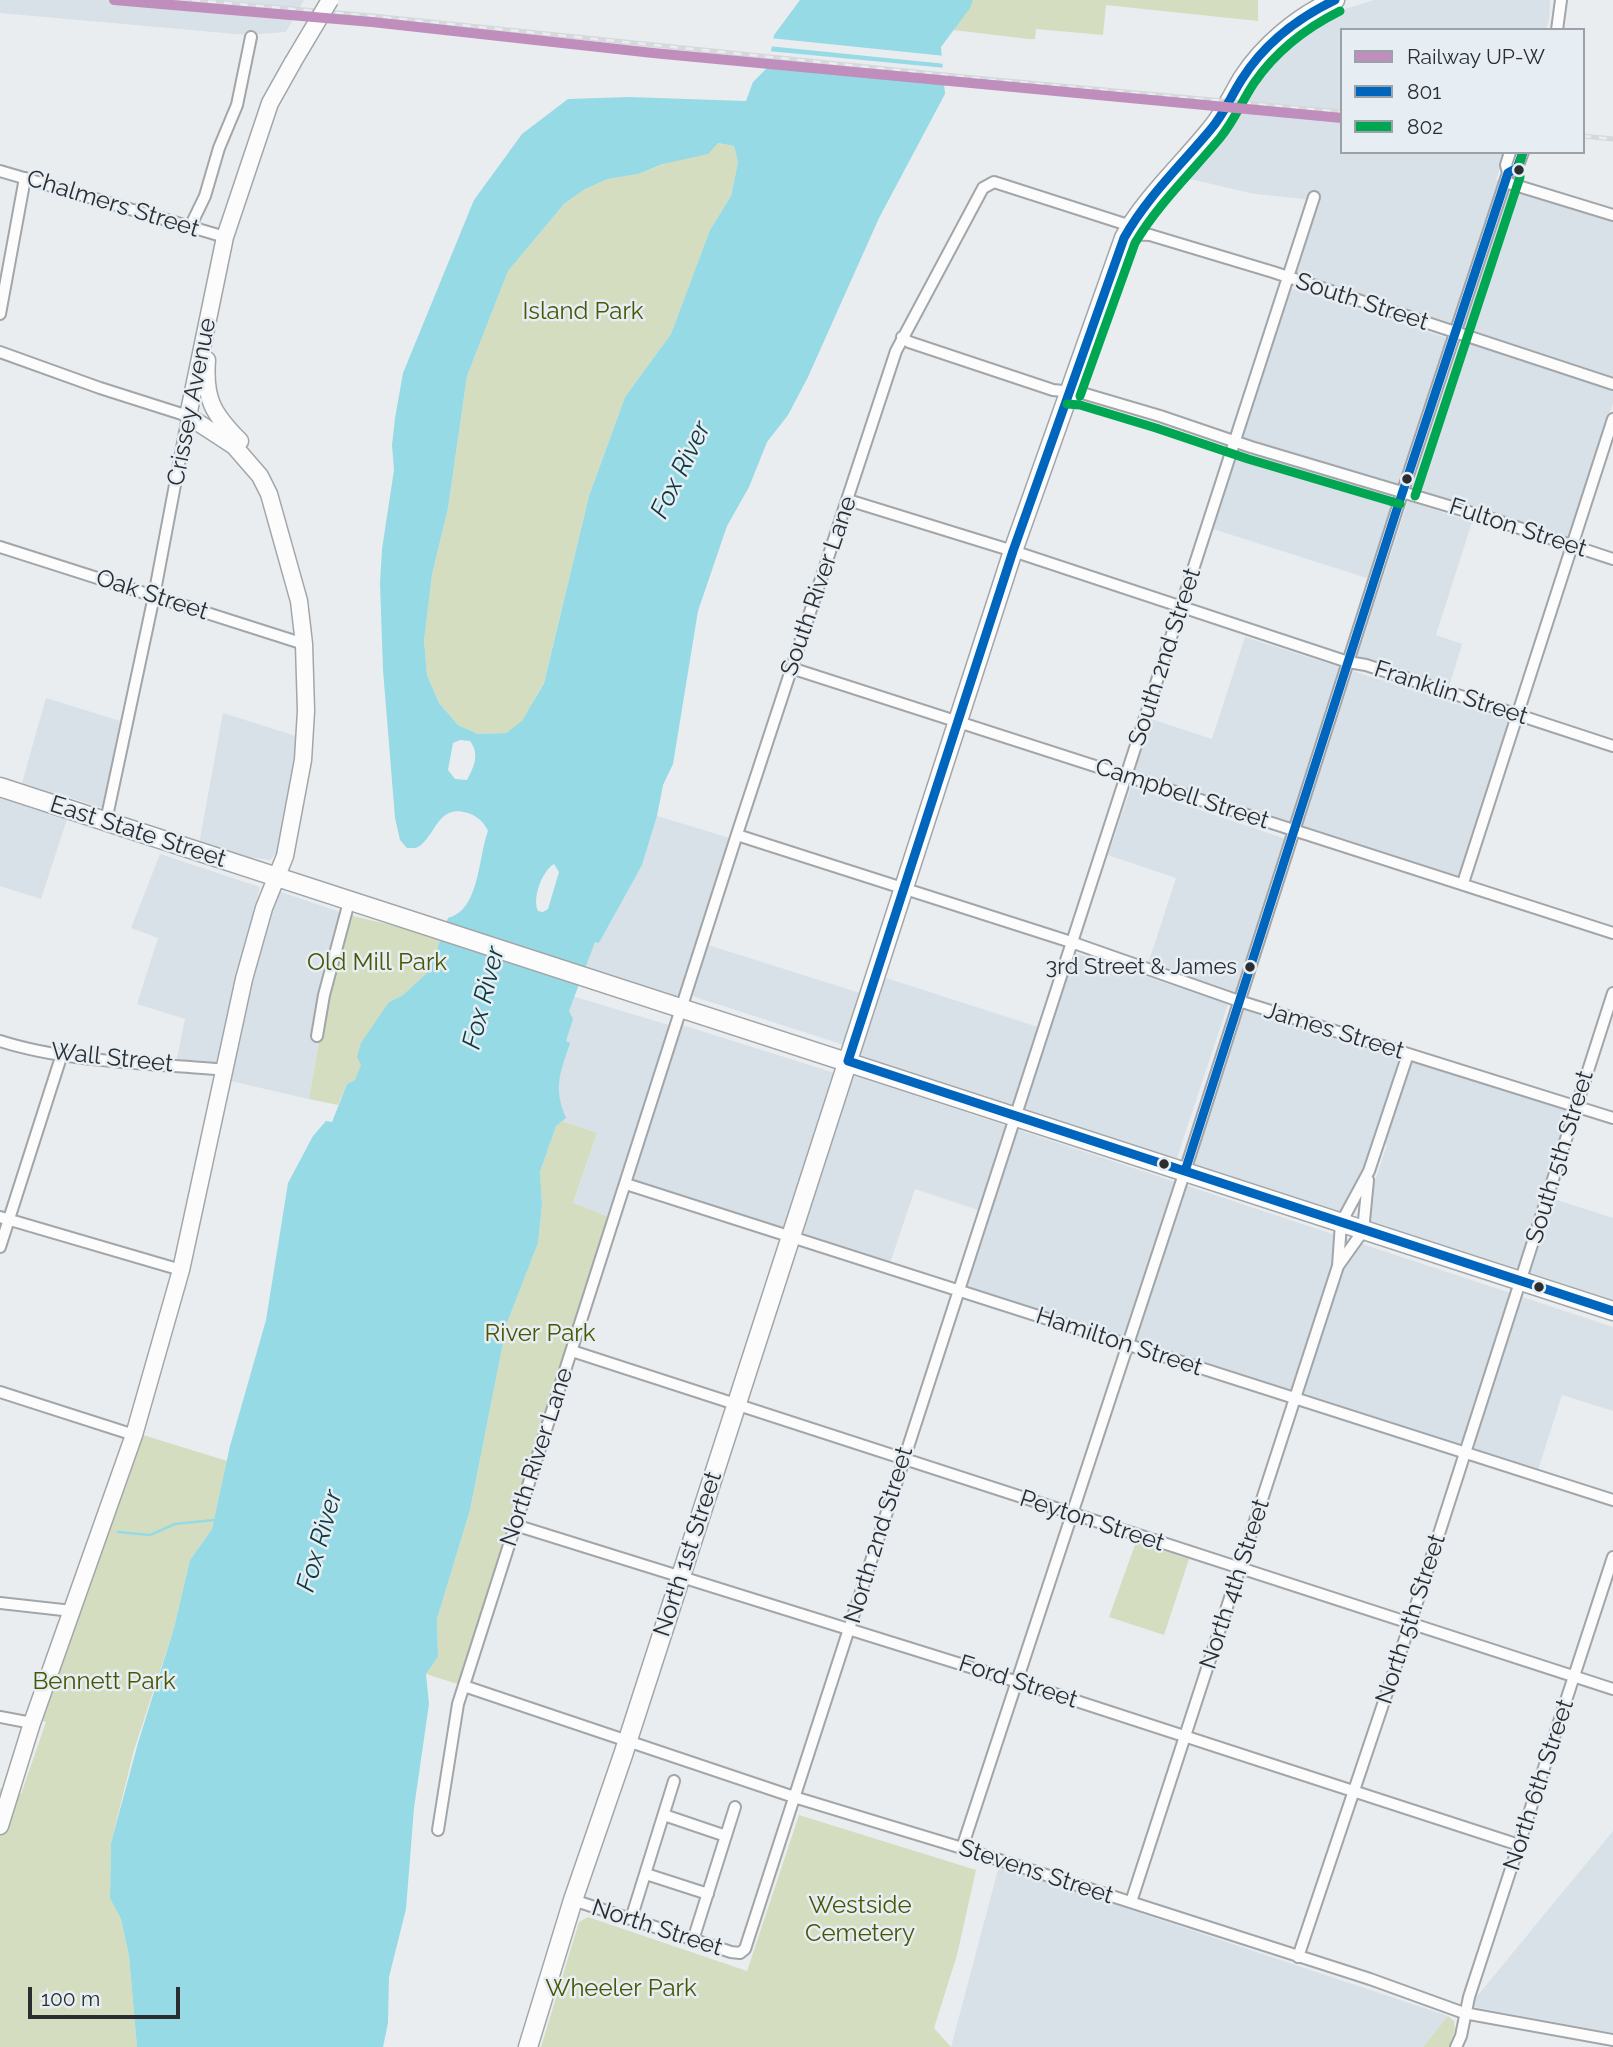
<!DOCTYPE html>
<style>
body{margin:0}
#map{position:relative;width:1613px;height:2047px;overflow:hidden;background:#eaedf0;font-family:Raleway,sans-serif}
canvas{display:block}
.legend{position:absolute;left:1340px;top:28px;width:245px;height:126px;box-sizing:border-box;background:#e6eef4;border:2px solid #9ba1a6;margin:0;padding:9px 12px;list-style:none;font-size:21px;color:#2b2d30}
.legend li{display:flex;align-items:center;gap:14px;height:35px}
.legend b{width:35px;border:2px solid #9ba1a6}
.scale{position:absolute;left:28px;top:1987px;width:152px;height:32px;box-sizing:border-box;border:4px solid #2b2d30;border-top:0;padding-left:9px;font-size:21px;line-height:24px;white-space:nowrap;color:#2b2d30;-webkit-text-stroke:5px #e6eef4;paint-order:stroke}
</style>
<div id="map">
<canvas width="1613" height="2047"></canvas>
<ul class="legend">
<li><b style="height:9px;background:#bf8ebd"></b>Railway UP-W</li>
<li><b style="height:9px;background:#0065bd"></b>801</li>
<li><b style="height:9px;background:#00a651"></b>802</li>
</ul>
<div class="scale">100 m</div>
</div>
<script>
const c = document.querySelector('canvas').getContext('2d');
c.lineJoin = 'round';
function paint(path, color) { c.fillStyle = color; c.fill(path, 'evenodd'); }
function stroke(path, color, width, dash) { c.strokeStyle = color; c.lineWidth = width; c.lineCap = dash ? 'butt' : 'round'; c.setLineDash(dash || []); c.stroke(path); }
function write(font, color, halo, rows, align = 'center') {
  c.font = font + ' Raleway,sans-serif'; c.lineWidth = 5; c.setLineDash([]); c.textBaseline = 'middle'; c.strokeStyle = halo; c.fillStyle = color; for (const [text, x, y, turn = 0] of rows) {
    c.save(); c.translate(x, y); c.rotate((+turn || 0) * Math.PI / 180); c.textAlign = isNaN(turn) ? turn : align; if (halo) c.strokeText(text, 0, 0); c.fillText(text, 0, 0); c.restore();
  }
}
paint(new Path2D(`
 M0,0H304L286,32L247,35L0,13Z
 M1374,0H1550L1549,21L1545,30H1342V152H1506L1496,180L1613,218V381L1289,276L1314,200L1255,194L1181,177L1216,138L1254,79L1279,50L1316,23L1339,11Z
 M1290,288L1447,338L1399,489L1242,439Z
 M1461,341L1613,391V403L1567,542L1411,491Z
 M1235,447L1396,498L1370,579L1210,528Z
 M1408,501L1472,522L1436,635L1462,644L1448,690L1356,660Z
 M1245,637L1342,668L1289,827L1133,776L1151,719L1212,739Z
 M1353,671L1510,721L1459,880L1301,830Z
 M46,698L120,721L103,808L22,783Z
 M223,713L296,736L291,792L279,850L270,860L198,850Z
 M1131,787L1286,839L1235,993L1148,964L1176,878L1108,855Z
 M0,790L69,813L41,899L0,886Z
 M657,816L733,839L680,1005L581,974L595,941L599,943L642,865Z
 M160,854L260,887L229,1010L218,1067L176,1063L185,1019L137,1004L158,938L131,928Z
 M278,891L349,915L327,996L309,1099L226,1080L259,953Z
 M708,945L860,993L844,1045L692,996Z
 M1075,953L1228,1004L1176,1161L1023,1110Z
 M883,977L1038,1027L1012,1106L857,1056Z
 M572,996L672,1026L607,1216L573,1204L597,1133L562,1121L533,1107Z
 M1244,1010L1401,1060L1350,1217L1193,1166Z
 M682,1025L835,1073L784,1232L632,1184Z
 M1411,1058L1572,1108L1518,1270L1362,1219L1387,1145L1382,1143Z
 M853,1075L1613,1327V1411L1562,1395L1537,1473L965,1287L990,1214L915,1189L890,1263L800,1234Z
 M1554,1199L1613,1218V1301L1530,1273Z
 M1613,1831V2033L1469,2006Z
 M999,1866L1448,2016L1423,2047H951Z`), '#d7e1e7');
paint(new Path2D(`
 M973,0H1258V21L1106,5L1103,35L1036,29L1035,39H1028L953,30Z
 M718,143L734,146L738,162L731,196L710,230L671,334L625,397L589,496L544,682L522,722L506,733L478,734L458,725L439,703L427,675L424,639L432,575L448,508L467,376L508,271L564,204L585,189L608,179L638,174Z
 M349,915L441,937L429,971L403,995L389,1002L355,1080L347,1084L338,1105L309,1099L327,996Z
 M562,1121L597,1133L573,1203L614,1219L464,1686L426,1674L438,1657L437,1619L470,1510L507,1323L538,1243L542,1205L540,1172L556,1126Z
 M140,1434L227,1461L212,1529L190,1560L174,1628L134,1750L111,1843L110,1897L121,1919L129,1956L137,2047H0V1788L21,1794L46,1722L38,1719Z
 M1136,1542L1189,1559L1164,1635L1109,1617Z
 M799,1815L976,1870L957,1955L934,2028L951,2047H541L579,1922L588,1917L747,1971Z
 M1448,2016L1454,2021L1455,2029L1449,2047H1423Z`), '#d4ddbf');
paint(new Path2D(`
 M800,0H973L970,8L941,47L945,94L879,218L808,377L788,415L767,442L749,487L727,526L698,611L673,764L663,785L657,816L642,865L599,943L595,942L569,1011L573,1019L566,1041L570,1043C560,1073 553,1088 566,1118L556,1126L540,1172L542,1205L538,1243L507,1323L470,1510L437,1619L438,1657L426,1674L429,1704L414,1808L406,1909L389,1977L388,2023L383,2047H137L129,1956L121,1919L110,1898L111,1843L138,1743L174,1628L190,1560L212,1529L230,1446L266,1320L288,1183L313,1136L326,1121L332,1122L347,1084L355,1080L361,1065L357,1057L361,1043L389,1002L403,995L429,971L448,918C480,910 478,857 488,831C484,822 477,816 468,813C440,804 437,830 422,844C417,849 413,848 407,848L400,840L395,818L383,670L380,583L382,549L394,470L392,445L395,418L403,373L474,200L522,134L568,99L629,97L746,101L753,82L768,67L774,35ZM718,143L734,146L738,162L731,196L710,230L671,334L625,397L589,496L544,683L522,721L506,733L478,734L458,725L439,703L427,675L424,640L432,575L448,508L467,376L508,271L564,204L585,189L608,179L638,174L663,164L708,154ZM460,740L470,741C480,754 474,767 467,780L455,779L448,770L453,743ZM554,864L559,872L548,909L543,912L538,911C532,898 542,871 554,864Z`), '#95dae5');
paint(new Path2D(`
 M770,38L945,56L946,64L768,46Z
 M768,51L946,68L948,83L765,65Z`), '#eaedf0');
stroke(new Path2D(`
 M118,1532L150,1535L175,1524L214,1520`), '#95dae5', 2.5);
const street = new Path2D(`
 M1557,30L1561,0
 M0,171L225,237
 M1508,173L1517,168L1523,152
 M1505,182L1613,215
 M190,227L205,196L219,148L237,105L251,37
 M1126,234L1150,235L1273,272L1613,384
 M0,314L25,178
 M902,337L909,342L1053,390L1082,393L1160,416L1251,447L1489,518L1613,559
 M0,352L100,388L188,416L154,596L106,821
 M848,500L1013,551L1348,662L1366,665L1613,746
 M0,547L304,644
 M791,668L1613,933
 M737,835L1071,942L1239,1001L1613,1118
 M1463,883L1613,419
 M317,1036L324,995L349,902
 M0,1041C68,1063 154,1063 226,1070
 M626,1184L1613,1500
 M0,1217L181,1270
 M0,1247L62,1054
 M1338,1266L1363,1231L1368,1180
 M572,1351L1613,1689
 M0,1392L134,1435
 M515,1525L1018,1682L1519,1845
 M0,1603L72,1611
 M464,1686L794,1797L962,1848L1370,1979L1464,2013L1613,2040
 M0,1717L32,1723
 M664,1815L726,1836
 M438,1830L458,1704L739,828L896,351L983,188L994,182L1131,226
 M962,1848L1185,1171L1397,509L1508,173L1506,165L1510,152
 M646,1874L708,1894
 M573,1900L731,1952L740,1953L745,1949L1314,197
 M1131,1902L1338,1266L1341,1223L1369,1171L1408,1054
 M631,1919L674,1781
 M693,1940L735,1807
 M1298,1957L1410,1624L1613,993
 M1456,2047L1461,2036L1469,1997L1613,1557`);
const secondary = new Path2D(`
 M207,360C204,399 213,414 240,441
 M0,1826L32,1723L134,1435L181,1270L244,979L264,908L285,856L303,760L306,711L304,644L299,601L269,494L260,476L234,446L188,416L225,237L270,103L293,62`);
const primary = new Path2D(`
 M0,787L1613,1311
 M528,2047L573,1900L623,1755L1013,551L1124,238C1142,202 1185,162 1211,129C1224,114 1232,96 1242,79C1264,45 1298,17 1335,0`);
stroke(street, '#a2a6a8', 14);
stroke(secondary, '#a2a6a8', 19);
stroke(primary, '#a2a6a8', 21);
stroke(street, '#fcfcfd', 10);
stroke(secondary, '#fcfcfd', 16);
stroke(primary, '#fcfcfd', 18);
const rail = new Path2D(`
 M192,0L373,16L965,77L1342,112
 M1583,136L1613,139`);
stroke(rail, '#d6d8d9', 5);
stroke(rail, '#e6eef4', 2.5, [8]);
const secondaryBridge = new Path2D(`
 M293,62L330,0`);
stroke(secondaryBridge, '#a2a6a8', 19, []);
stroke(secondaryBridge, '#fcfcfd', 16);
stroke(new Path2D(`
 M1335,0C1298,18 1264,44 1242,79C1231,96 1224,114 1211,129C1181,165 1147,197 1124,238L1013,551L848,1061L1613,1311
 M1185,1171L1397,509L1505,182L1508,173L1517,168L1523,152`), '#0065bd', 9);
stroke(new Path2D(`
 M1080,396L1135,243C1158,204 1191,173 1220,138C1234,121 1242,101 1254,83C1276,51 1306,28 1340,11
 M1067,404L1080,405L1156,428L1248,459L1400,504
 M1415,496L1520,177L1519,165L1522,156`), '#00a651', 9);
stroke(new Path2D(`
 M114,0L372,22L653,53L1342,118`), '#bf8ebd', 10);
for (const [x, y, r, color] of [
 [1519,170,6,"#2b2d30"],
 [1407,479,6,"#2b2d30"],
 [1250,967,6,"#2b2d30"],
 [1164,1164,6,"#2b2d30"],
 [1539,1287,6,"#2b2d30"]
]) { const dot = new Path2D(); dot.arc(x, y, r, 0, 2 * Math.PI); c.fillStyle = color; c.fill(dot); stroke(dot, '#e6eef4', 2.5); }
write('22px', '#2b2d30', '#e6eef4', [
 ["3rd Street & James",1237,967]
], 'right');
write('24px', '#2b2d30', '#e6eef4', [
 ["Chalmers Street",113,204,17],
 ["South Street",1362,302,18],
 ["Crissey Avenue",192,402,-79],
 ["Fulton Street",1518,528,18],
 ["South River Lane",819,586,-71],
 ["Oak Street",152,595,18],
 ["South 2nd Street",1165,657,-72],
 ["Franklin Street",1451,693,18],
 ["Campbell Street",1182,794,18],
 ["East State Street",138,832,18],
 ["James Street",1334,1031,17],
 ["Wall Street",112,1058,6],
 ["South 5th Street",1560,1157,-73],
 ["Hamilton Street",1119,1342,18],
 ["North River Lane",537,1457,-72],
 ["Peyton Street",1092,1521,18],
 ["North 2nd Street",879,1535,-73],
 ["North 1st Street",688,1554,-72],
 ["North 4th Street",1235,1584,-72],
 ["North 5th Street",1411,1619,-72],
 ["Ford Street",1018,1682,18],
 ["North 6th Street",1539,1785,-72],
 ["Stevens Street",1036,1872,18],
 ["North Street",657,1928,18]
]);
write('24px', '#495603', '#e6eef4', [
 ["Island Park",583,312],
 ["Old Mill Park",377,963],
 ["River Park",540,1334],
 ["Bennett Park",104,1682],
 ["Westside",860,1906],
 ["Cemetery",860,1934],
 ["Wheeler Park",621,1989]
]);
write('italic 26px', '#0c3a41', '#e6eef4', [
 ["Fox River",681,470,-64],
 ["Fox River",484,998,-76],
 ["Fox River",320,1541,-74]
]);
</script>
